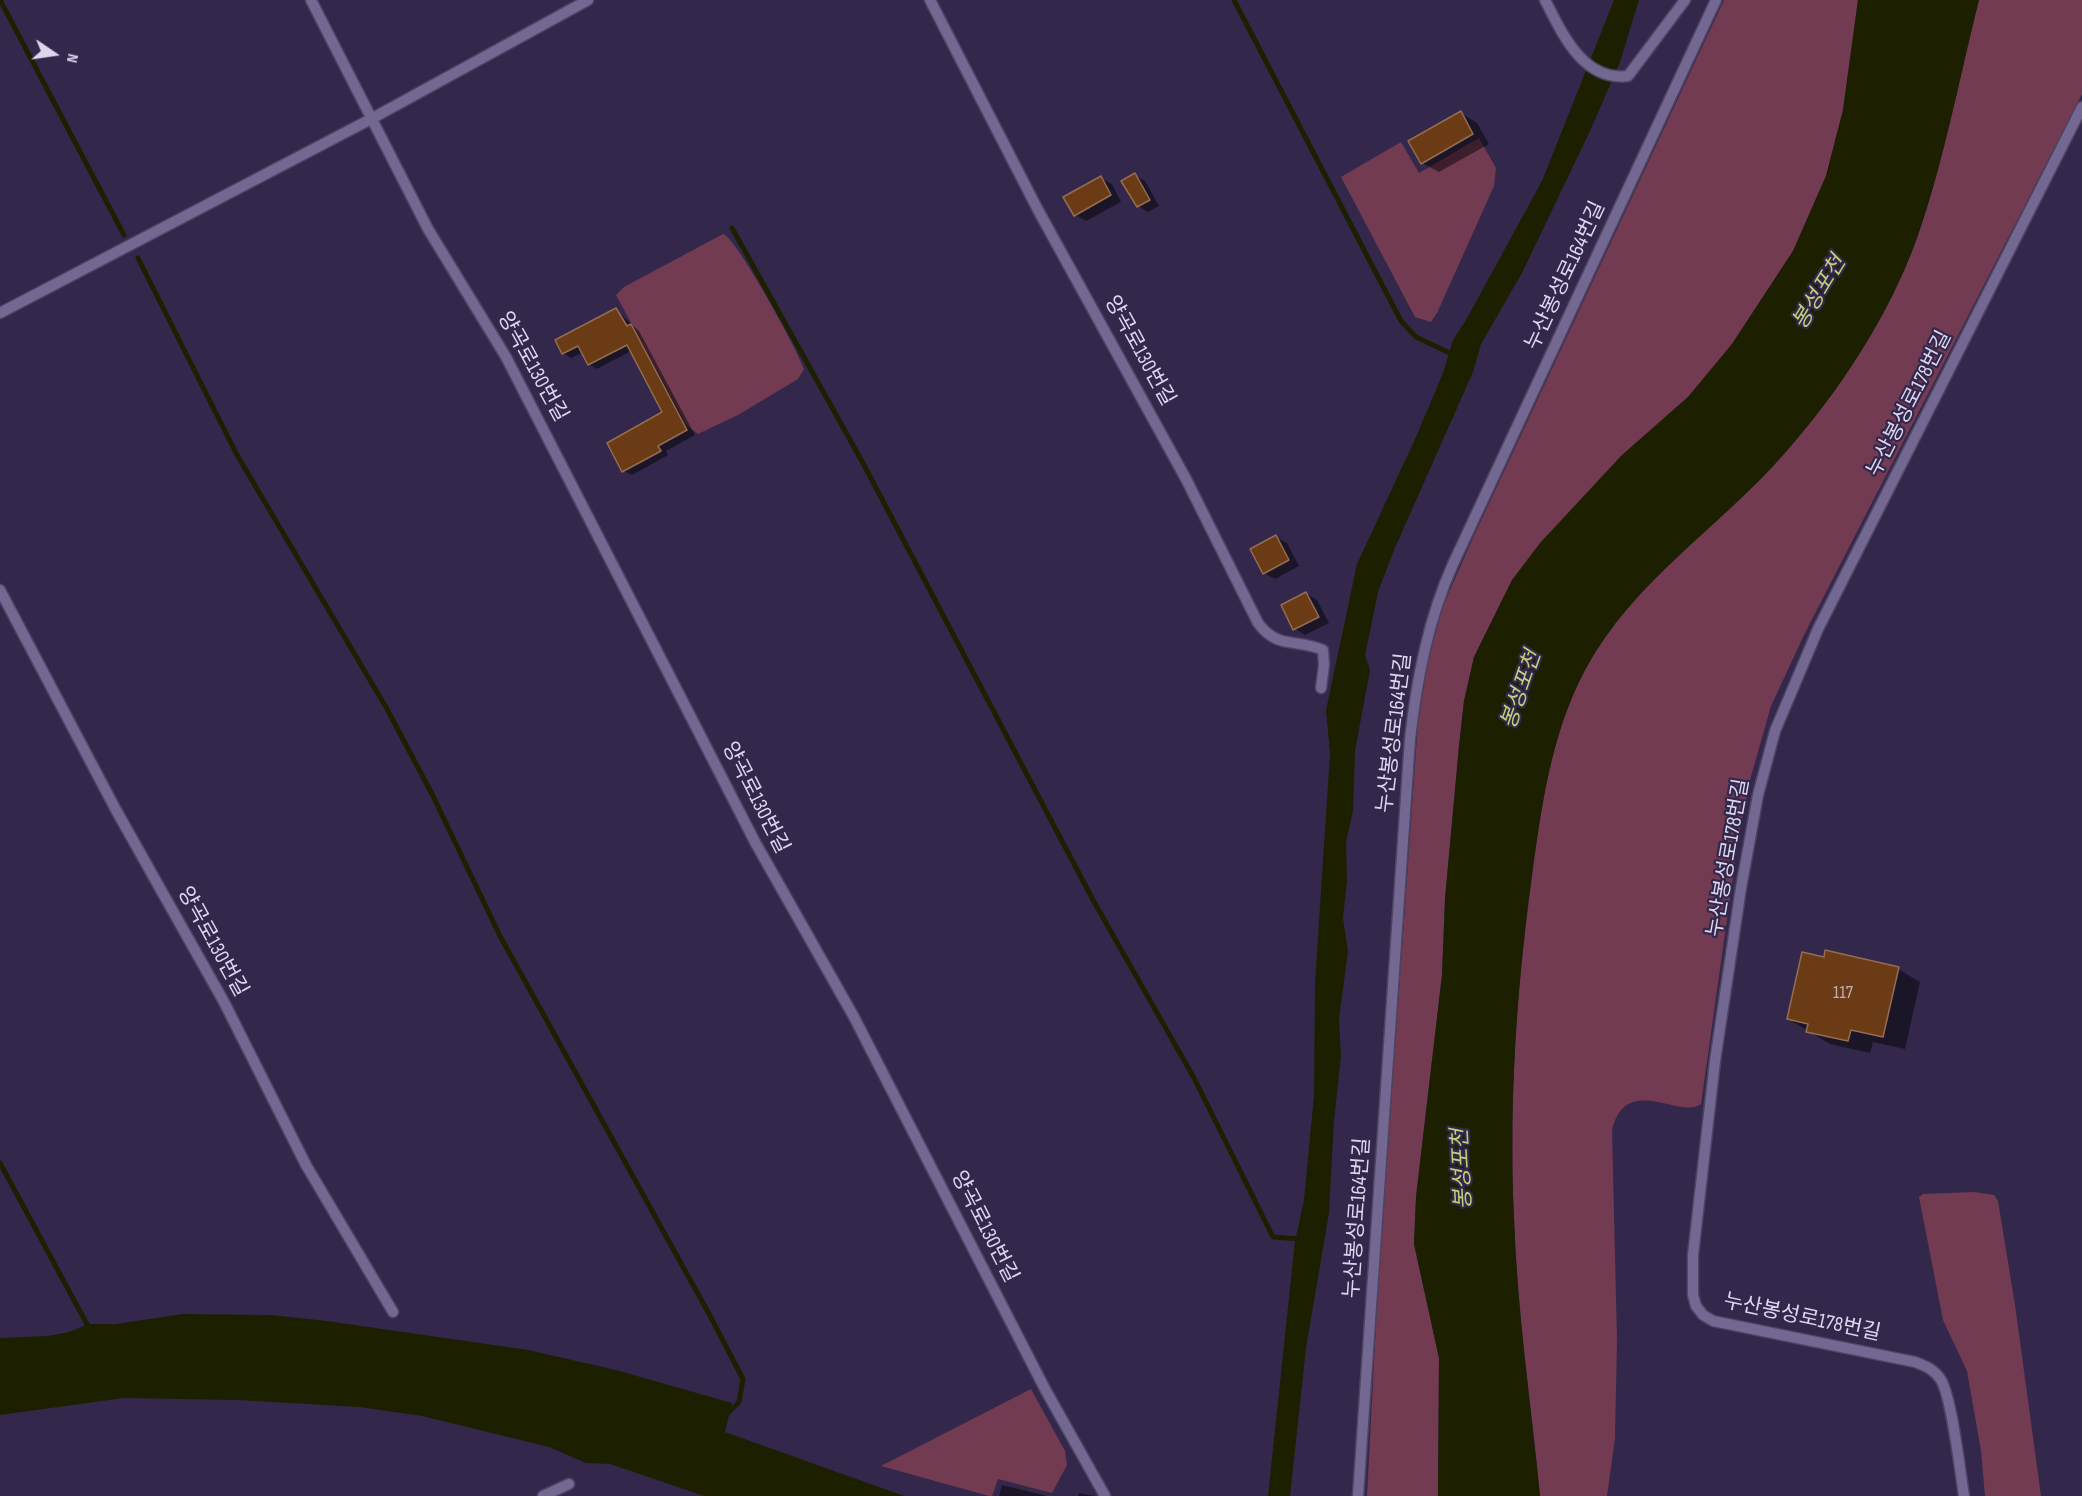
<!DOCTYPE html>
<meta charset="utf-8">
<style>
body{margin:0}
#map{position:relative;width:2082px;height:1496px;overflow:hidden;background:#33284c;font-family:"Sofia Sans Condensed",sans-serif}
canvas{display:block}
.north{position:absolute;left:24px;top:24px;width:60px;height:60px;-webkit-text-stroke:4px #33284c;paint-order:stroke;rotate:103deg;font-size:16px;font-weight:700;line-height:24px;text-align:center;color:#dcd7ee}
.north::after{content:'';display:block;margin:auto;width:21px;height:27px;background:#dcd7ee;clip-path:polygon(50% 0,100% 100%,50% 72%,0 100%)}
</style>
<div id="map">
<canvas width="2082" height="1496"></canvas>
<div class="north">N</div>
</div>
<script>
const c = document.querySelector('canvas').getContext('2d');
c.lineJoin = 'round';
function paint(path, color) { c.fillStyle = color; c.fill(path, 'evenodd'); }
function stroke(path, color, width, dash) { c.strokeStyle = color; c.lineWidth = width; c.lineCap = dash ? 'butt' : 'round'; c.setLineDash(dash || []); c.stroke(path); }
function write(font, color, halo, rows, align = 'center') {
  c.font = font + ' "Sofia Sans Condensed","Noto Sans KR",sans-serif'; c.lineWidth = 4.5; c.setLineDash([]); c.textBaseline = 'middle'; c.strokeStyle = halo; c.fillStyle = color; for (const [text, x, y, turn = 0] of rows) {
    c.save(); c.translate(x, y); c.rotate((+turn || 0) * Math.PI / 180); c.textAlign = isNaN(turn) ? turn : align; if (halo) c.strokeText(text, 0, 0); c.fillText(text, 0, 0); c.restore();
  }
}
paint(new Path2D(`
 M1724,0H1858L1843,110L1826,176L1793,251L1732,344L1688,397L1621,456L1512,580L1474,657L1464,701L1459,746L1445,899L1442,975L1416,1197L1414,1244L1439,1358L1438,1496H1367L1378,1285L1418,723L1427,664L1443,606L1472,540Z
 M1979,0H2082V94L1805,633L1771,706L1750,780L1739,834L1701,1104C1680,1120 1626,1072 1612,1130L1617,1340L1615,1438L1607,1496H1540C1531,1404 1517,1311 1514,1219C1509,1106 1516,994 1531,883C1541,810 1550,736 1585,670C1633,581 1719,528 1784,454C1839,392 1889,316 1917,238C1944,161 1959,79 1979,0Z
 M1479,138L1496,168L1494,186L1437,313L1431,322L1415,317L1341,177L1401,142L1419,173Z
 M723,234C736,237 798,351 804,369L798,379L738,415L698,434L687,426L616,295L624,287Z
 M1974,1192L1994,1195L1998,1201L2015,1305L2041,1496H1985L1981,1451L1967,1371L1943,1320L1919,1197L1923,1194Z
 M1031,1389L1065,1451L1067,1465L1052,1493L998,1479L992,1496H989L881,1466Z`), '#723b51');
paint(new Path2D(`
 M1614,0H1639L1620,62L1590,131L1522,273L1481,344L1473,372L1394,550L1378,592L1365,655L1370,670L1355,751L1353,811L1346,842L1347,880L1343,918L1348,951L1339,1019L1341,1056L1334,1121L1329,1213L1306,1348L1290,1496H1268L1295,1241L1304,1200L1314,1095L1315,982L1330,754L1326,710L1357,564L1416,437L1443,373L1453,340L1466,320L1542,181Z
 M1858,0H1979C1959,79 1944,161 1917,238C1889,316 1839,392 1784,454C1719,528 1633,581 1585,670C1550,736 1541,810 1531,883C1516,994 1509,1106 1514,1218C1517,1311 1531,1404 1540,1496H1438L1439,1358L1414,1244L1416,1197L1442,975L1445,899L1459,746L1464,701L1474,657L1512,580L1540,543L1621,456L1688,397L1732,344L1793,251L1826,176L1843,110Z
 M183,1314L271,1315L327,1321L528,1350L616,1370L732,1403L725,1432L904,1496H704L610,1464L586,1463L549,1447L422,1416L359,1407L237,1400L124,1398L0,1415V1338L48,1336L69,1332L88,1324H116Z`), '#1c2001');
paint(new Path2D(`
 M1461,113L1477,123L1489,144L1439,172L1422,163Z
 M1135,175L1145,181L1159,206L1148,212L1138,206Z
 M1101,178L1112,184L1121,202L1086,221L1075,215Z
 M616,310L639,331L695,435L666,451L668,455L632,475L624,471L664,413L631,351L597,369L589,364L583,352L571,358L563,353Z
 M1276,537L1287,543L1299,566L1275,579L1264,573Z
 M1306,593L1317,600L1329,623L1305,635L1295,629Z
 M1898,969L1920,982L1905,1049L1873,1042L1870,1053L1830,1044L1788,1019Z
 M1002,1485L1047,1496H999Z
 M1079,1493L1094,1496H1078Z`), '#0007');
stroke(new Path2D(`
 M0,0L124,235
 M1234,0L1401,321L1416,337L1452,354
 M732,228L864,465L1093,900L1194,1078L1273,1237L1301,1239
 M138,258L237,455L387,709L432,794L500,936L708,1312L743,1379L739,1402L727,1414
 M0,1163L89,1328`), '#1c2001', 5);
const building = new Path2D(`
 M1461,111L1473,134L1421,164L1408,141Z
 M1135,173L1150,200L1137,207L1121,181Z
 M1101,176L1111,195L1074,216L1063,197Z
 M616,308L627,326L631,324L687,430L658,446L661,451L622,472L607,443L662,412L627,345L588,365L578,346L562,354L555,340Z
 M1276,535L1289,560L1263,574L1250,549Z
 M1306,592L1319,617L1293,630L1281,605Z
 M1825,950L1899,967L1883,1037L1851,1030L1848,1041L1806,1032L1808,1024L1787,1019L1802,952L1824,957Z`);
paint(building, '#6b3b15');
stroke(building, '#946d51', 1.5);
const lane = new Path2D(`
 M311,0L428,229L506,357L755,842L854,1017L1045,1389L1105,1496
 M930,0L1038,210L1186,479L1258,623C1278,650 1296,638 1323,650L1324,665L1321,688
 M1545,0C1562,33 1583,82 1628,76L1685,0
 M0,313L371,119L588,0
 M0,590L116,810L224,1002L306,1165L393,1312
 M543,1496L569,1484
 M1358,1496L1410,739C1417,678 1428,620 1453,564L1716,0
 M1964,1496C1960,1471 1952,1399 1941,1380C1935,1370 1926,1366 1915,1362L1713,1321L1703,1315L1696,1306L1693,1295V1255L1715,1061L1741,888L1758,795L1775,731L1818,629L2082,107`);
stroke(lane, '#4d4462', 13);
stroke(lane, '#726891', 10);
write('18px', '#c0b0b8', null, [
 ["117",1843,993]
]);
write('21px', '#dcd7ee', '#33284c', [
 ["누산봉성로164번길",1566,276,-65],
 ["양곡로130번길",1139,351,61],
 ["양곡로130번길",532,367,61],
 ["누산봉성로178번길",1910,404,-63],
 ["누산봉성로164번길",1395,733,-83],
 ["양곡로130번길",755,798,63],
 ["누산봉성로178번길",1729,858,-80],
 ["양곡로130번길",212,942,61],
 ["누산봉성로164번길",1358,1218,-86],
 ["양곡로130번길",984,1227,63],
 ["누산봉성로178번길",1802,1318,12]
]);
write('italic 22px', '#c3d077', '#33284c', [
 ["봉성포천",1820,293,-59],
 ["봉성포천",1522,690,-71],
 ["봉성포천",1463,1169,-93]
]);
</script>
